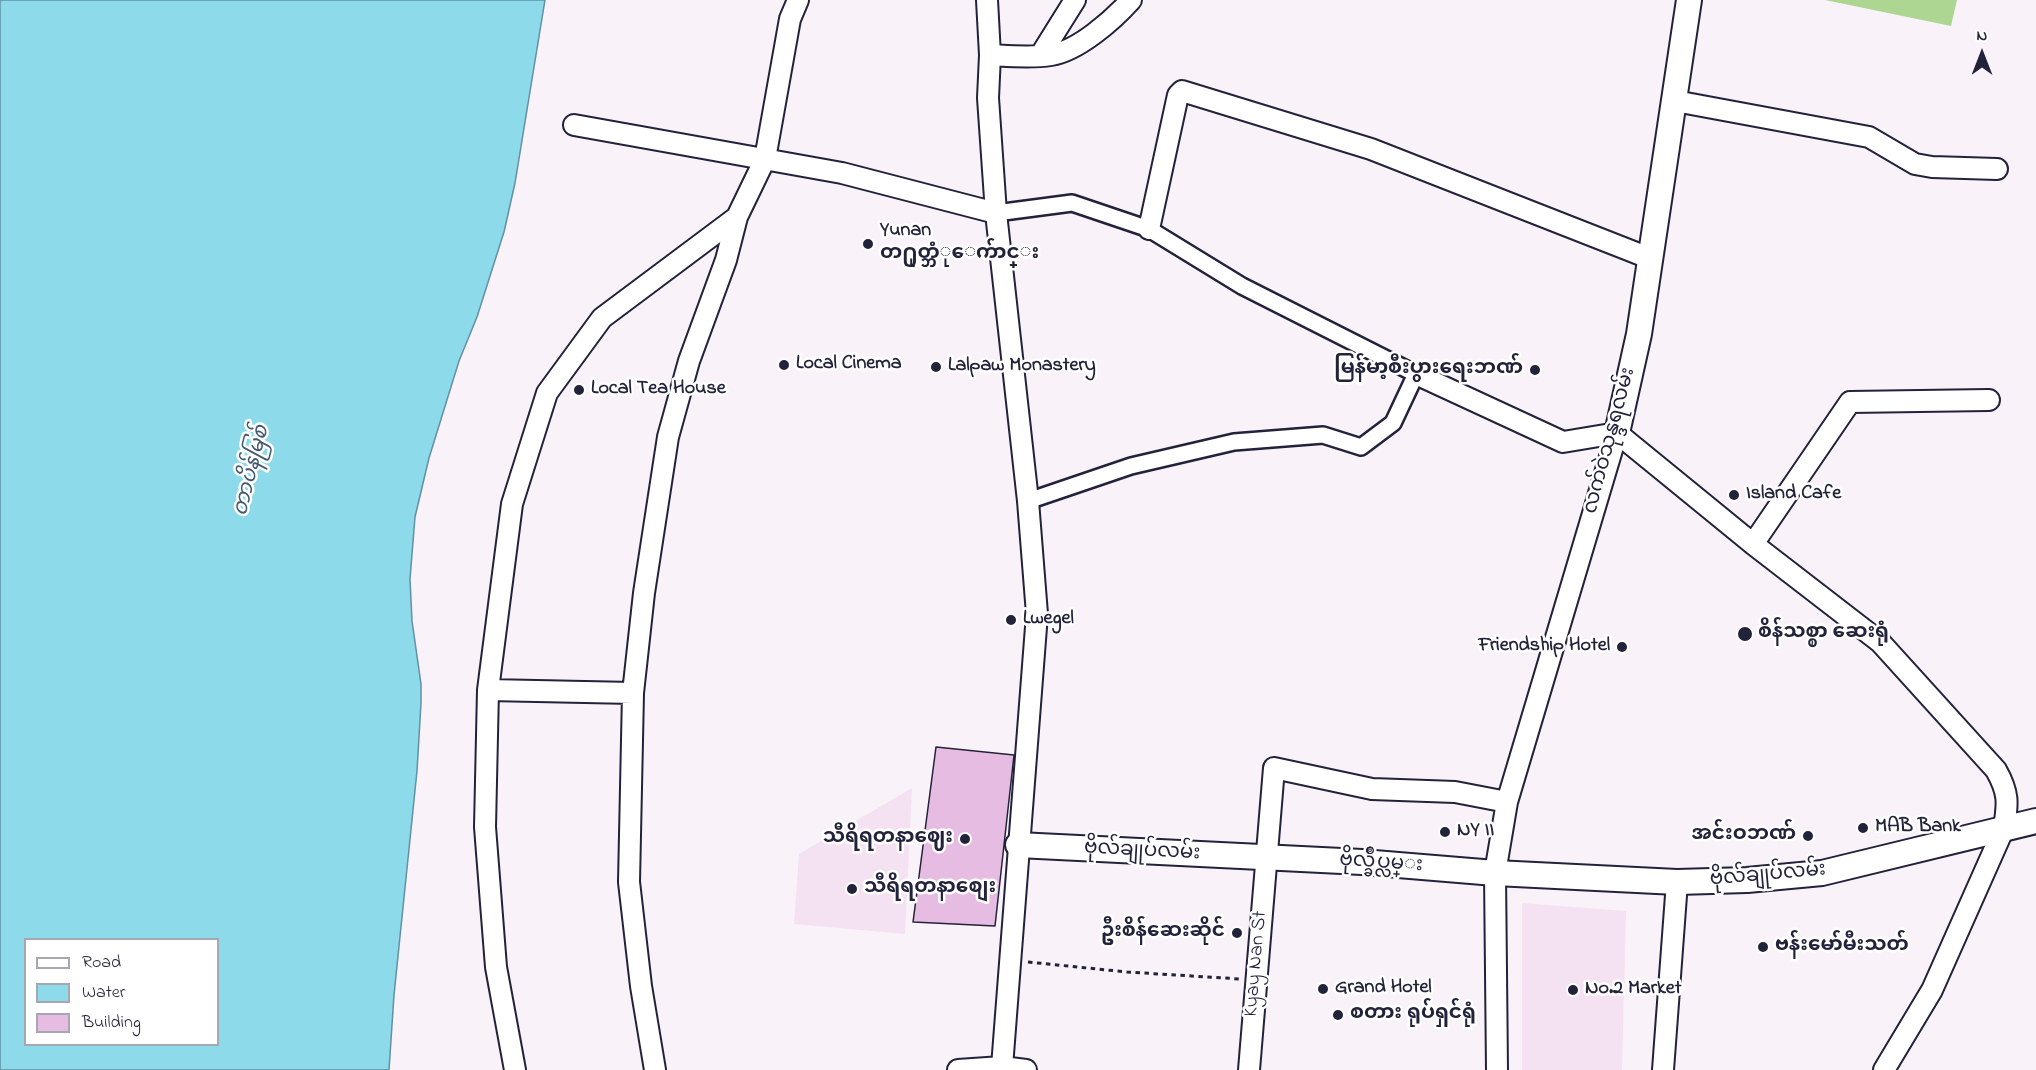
<!DOCTYPE html>
<meta charset="utf-8">
<style>
body{margin:0}
#map{position:relative;width:2036px;height:1070px;overflow:hidden;background:#faf2f9;font-family:"Indie Flower",sans-serif}
canvas{display:block}
.legend{position:absolute;left:24px;top:938px;width:195px;height:108px;box-sizing:border-box;background:#fff;border:2px solid #a7a7b1;margin:0;padding:8px 10px;list-style:none;font-size:18px;color:#22223b}
.legend li{display:flex;align-items:center;gap:12px;height:30px}
.legend b{width:30px;border:2px solid #a7a7b1}
.north{position:absolute;left:1952px;top:24px;width:60px;height:60px;-webkit-text-stroke:4px #fff;paint-order:stroke;rotate:0deg;font-size:16px;font-weight:700;line-height:24px;text-align:center;color:#22223b}
.north::after{content:'';display:block;margin:auto;width:21px;height:27px;background:#22223b;clip-path:polygon(50% 0,100% 100%,50% 72%,0 100%)}
</style>
<div id="map">
<canvas width="2036" height="1070"></canvas>
<ul class="legend">
<li><b style="height:8px;background:#fff"></b>Road</li>
<li><b style="height:16px;background:#8cdaea"></b>Water</li>
<li><b style="height:16px;background:#e7bce2"></b>Building</li>
</ul>
<div class="north">N</div>
</div>
<script>
const c = document.querySelector('canvas').getContext('2d');
c.lineJoin = 'round';
function paint(path, color) { c.fillStyle = color; c.fill(path, 'evenodd'); }
function stroke(path, color, width, dash) { c.strokeStyle = color; c.lineWidth = width; c.lineCap = dash ? 'butt' : 'round'; c.setLineDash(dash || []); c.stroke(path); }
function write(font, color, halo, rows, align = 'center') {
  c.font = font + ' "Indie Flower","Noto Sans Myanmar",sans-serif'; c.lineWidth = 5; c.setLineDash([]); c.textBaseline = 'middle'; c.strokeStyle = halo; c.fillStyle = color; for (const [text, x, y, turn = 0] of rows) {
    c.save(); c.translate(x, y); c.rotate((+turn || 0) * Math.PI / 180); c.textAlign = isNaN(turn) ? turn : align; if (halo) c.strokeText(text, 0, 0); c.fillText(text, 0, 0); c.restore();
  }
}
paint(new Path2D(`
 M912,788L905,934L794,924L799,854Z
 M1522,903L1626,911L1622,1070H1522Z`), '#f4e2f2');
paint(new Path2D(`
 M1825,0H1957L1951,26Z`), '#add693');
const water = new Path2D(`
 M0,0H545L515,183L504,232L477,317L459,361L429,458L415,517L410,579L412,621L421,684V703L417,771L394,995L389,1070H0ZM26,940H218V1044H26Z`);
paint(water, '#8cdaea');
stroke(water, '#6290a4', 1.5);
const building = new Path2D(`
 M936,747L1014,755L995,926L913,922Z`);
paint(building, '#e7bce2');
stroke(building, '#22223b', 1.5);
const pedestrian = new Path2D(`
 M996,213L1072,203L1149,229L1242,286L1416,374L1393,423L1361,447L1323,435L1234,442L1131,466L1028,501`);
const minor = new Path2D(`
 M987,0L990,55L988,98L996,213L1028,501L1037,614L1002,1067
 M990,55C1010,56 1031,58 1051,55C1078,51 1113,20 1131,0
 M1040,56L1075,0
 M1675,101L1869,137L1915,164L1932,167L1997,169
 M574,125L842,173L996,213
 M1149,229L1178,95L1182,91L1371,149L1649,258
 M1416,374L1563,442L1617,433
 M1617,433L1753,544L1880,642L1996,770C2009,793 2008,803 2004,828L1932,990L1884,1070
 M1753,544L1850,402L1989,400
 M488,690L633,693
 M515,1070L496,967L485,827L488,690L512,504L547,393L602,318L737,217L765,159L790,19L798,0
 M655,1070L641,986L629,882L633,693L644,593L668,437L689,361L726,260L737,217
 M958,1070L1002,1067L1026,1070
 M1249,1070L1274,768L1372,789L1455,792L1507,802
 M1497,1070L1495,873L1507,802L1617,433
 M1663,1070L1677,882`);
const tertiary = new Path2D(`
 M1617,433L1639,334L1689,0
 M1018,845L1362,862L1495,873L1677,882L1747,880L1822,873L2036,821`);
stroke(pedestrian, '#22223b', 20);
stroke(minor, '#22223b', 24);
stroke(tertiary, '#22223b', 28);
stroke(new Path2D(`
 M1028,962L1127,972L1240,979`), '#22223b', 3, [4.5, 4.5]);
stroke(pedestrian, '#fff', 15);
stroke(minor, '#fff', 20);
stroke(tertiary, '#fff', 24);
for (const [x, y, r, color] of [
 [868,244,6,"#22223b"],
 [784,365,6,"#22223b"],
 [936,367,6,"#22223b"],
 [1535,370,6,"#22223b"],
 [579,390,6,"#22223b"],
 [1734,495,6,"#22223b"],
 [1011,620,6,"#22223b"],
 [1745,634,8,"#22223b"],
 [1622,647,6,"#22223b"],
 [1863,828,6,"#22223b"],
 [1445,832,6,"#22223b"],
 [1808,836,6,"#22223b"],
 [965,839,6,"#22223b"],
 [852,889,6,"#22223b"],
 [1237,933,6,"#22223b"],
 [1763,947,6,"#22223b"],
 [1323,989,6,"#22223b"],
 [1573,990,6,"#22223b"],
 [1338,1015,6,"#22223b"]
]) { const dot = new Path2D(); dot.arc(x, y, r, 0, 2 * Math.PI); c.fillStyle = color; c.fill(dot); stroke(dot, '#fff', 2); }
write('bold 20px', '#22223b', '#fff', [
 ["Yunan",880,232],
 ["တ႐ုတ္ဘံုေက်ာင္း",880,255],
 ["Local Cinema",796,365],
 ["Lalpaw Monastery",948,367],
 ["မြန်မာ့စီးပွားရေးဘဏ်",1523,370,"right"],
 ["Local Tea House",591,390],
 ["Island Cafe",1746,495],
 ["Lwegel",1023,620],
 ["စိန်သစ္စာ ဆေးရုံ",1758,634],
 ["Friendship Hotel",1610,647,"right"],
 ["MAB Bank",1875,828],
 ["NY II",1457,832],
 ["အင်းဝဘဏ်",1796,836,"right"],
 ["သီရိရတနာဈေး",953,839,"right"],
 ["သီရိရတနာစျေး",864,889],
 ["ဦးစိန်ဆေးဆိုင်",1225,933,"right"],
 ["ဗန်းမော်မီးသတ်",1775,947],
 ["Grand Hotel",1335,989],
 ["No.2 Market",1585,990],
 ["စတား ရုပ်ရှင်ရုံ",1350,1015]
], 'left');
write('20px', '#22223b', '#fff', [
 ["လက်ဝဲသုန္ဒရလမ်း",1611,441,-75],
 ["ဗိုလ်ချုပ်လမ်း",1142,852,3],
 ["ဗိုလ္ခ်ဳပ္လမ္း",1381,864,4],
 ["ဗိုလ်ချုပ်လမ်း",1768,876,-5],
 ["Kyay Nan St",1257,964,-85]
]);
write('italic 21px', '#425970', '#fff', [
 ["တာပိန်မြစ်",253,471,-76]
]);
</script>
